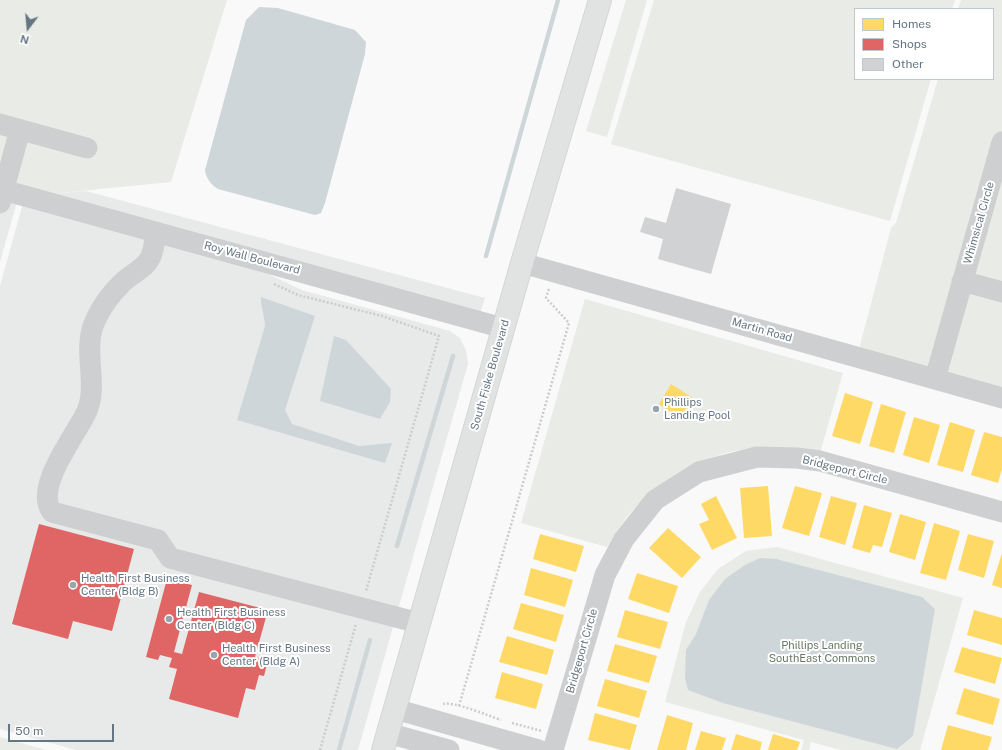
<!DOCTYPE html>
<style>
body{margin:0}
#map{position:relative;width:1002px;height:750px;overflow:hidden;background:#f9f9f9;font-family:"Public Sans",sans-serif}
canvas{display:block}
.legend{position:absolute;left:854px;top:8px;width:140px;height:72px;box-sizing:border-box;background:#fff;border:1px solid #c1c8cd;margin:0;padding:5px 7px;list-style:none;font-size:12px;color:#657683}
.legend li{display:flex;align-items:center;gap:8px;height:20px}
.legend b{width:20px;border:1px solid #c1c8cd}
.north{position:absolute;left:8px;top:8px;width:40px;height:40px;-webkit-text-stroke:3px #fff;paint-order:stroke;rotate:196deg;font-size:11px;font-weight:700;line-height:16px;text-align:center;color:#657683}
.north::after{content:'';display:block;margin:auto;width:14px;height:18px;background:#657683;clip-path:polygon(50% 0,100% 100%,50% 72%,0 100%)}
.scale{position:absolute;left:8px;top:724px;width:106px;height:18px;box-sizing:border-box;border:2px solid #657683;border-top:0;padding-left:5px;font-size:12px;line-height:14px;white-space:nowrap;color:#657683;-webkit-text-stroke:3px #fff;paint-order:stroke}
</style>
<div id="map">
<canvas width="1002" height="750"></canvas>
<ul class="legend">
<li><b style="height:11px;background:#ffd966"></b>Homes</li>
<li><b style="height:11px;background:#e06666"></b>Shops</li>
<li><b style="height:11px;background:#d0d2d3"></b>Other</li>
</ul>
<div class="north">N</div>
<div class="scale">50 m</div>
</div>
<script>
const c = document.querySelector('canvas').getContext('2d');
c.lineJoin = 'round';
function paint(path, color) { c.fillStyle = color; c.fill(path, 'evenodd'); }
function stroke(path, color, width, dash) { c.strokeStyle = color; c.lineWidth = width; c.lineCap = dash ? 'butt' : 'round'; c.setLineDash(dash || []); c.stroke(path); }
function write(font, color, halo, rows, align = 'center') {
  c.font = font + ' "Public Sans",sans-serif'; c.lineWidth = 4; c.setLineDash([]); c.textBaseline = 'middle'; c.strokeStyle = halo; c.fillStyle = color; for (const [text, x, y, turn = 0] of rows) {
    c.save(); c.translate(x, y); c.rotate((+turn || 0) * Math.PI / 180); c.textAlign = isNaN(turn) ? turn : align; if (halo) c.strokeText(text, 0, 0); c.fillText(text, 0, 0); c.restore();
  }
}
paint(new Path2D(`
 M86,191L485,298L480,313L51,194Z
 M0,197L17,202L0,262Z
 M23,203L266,273L302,290L450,331L460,338L466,350L468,364L358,750H76L0,729V286Z`), '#e8e9e9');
paint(new Path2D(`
 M0,0H227L171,182L51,194L0,180Z
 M626,0H647L607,137L586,131Z
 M654,0H955L952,9H855V79H931L890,221L611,144Z
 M961,0H1002V390L859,349L891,228L896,223L938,79H993V9H958Z
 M585,299L843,373L820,453C797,452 773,447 750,449C711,451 668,478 640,503C626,515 616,532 607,547L521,523Z
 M777,547L963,598L920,750H841L811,742L809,750H801L804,740L665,702L686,622L700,592L718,569L746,551Z
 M0,737L46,750H0Z`), '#e8ebe6');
paint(new Path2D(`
 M259,7L278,8L355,30L366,42L365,54L325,203L321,213L315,215L218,189C211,185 206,178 205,170L246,20Z
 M261,297L315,316L285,410L292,424L359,446L392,443L385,463L237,420L265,326C265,318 260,303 261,297Z
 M334,336L346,340L391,389L390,402L380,419L320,401Z
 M760,558L776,559L922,597L935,609L913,736L897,749L723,703L688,690L685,678L686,650L696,634L709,600L725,579L745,565Z`), '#ced6d9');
paint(new Path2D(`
 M671,384L693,398L680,418L659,404Z
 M845,393L873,402L860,444L832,436Z
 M881,404L906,412L894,453L869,446Z
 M914,417L940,425L929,463L903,455Z
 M950,422L975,430L963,472L937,465Z
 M984,432L1002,437V469L998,483L971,475Z
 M768,486L772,536L744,538L740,488Z
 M795,486L822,493L809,536L782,528Z
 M716,496L737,538L712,550L699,524L709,520L701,504Z
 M831,496L857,503L845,545L819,537Z
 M864,505L892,513L882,547L873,545L870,553L852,548Z
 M900,514L926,522L915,560L889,552Z
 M934,523L960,531L946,580L920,573Z
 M668,528L701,557L682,578L649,548Z
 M540,534L584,546L576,572L533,559Z
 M968,534L994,541L984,578L958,570Z
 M1002,553V588L992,585Z
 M531,568L573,580L565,607L524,595Z
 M637,573L678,586L669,613L628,599Z
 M521,603L564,615L556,642L513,629Z
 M625,610L668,622L660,649L617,637Z
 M974,610L1002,618V645L967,635Z
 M507,636L554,650L547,675L499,662Z
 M615,644L657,656L649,683L607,671Z
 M962,647L1002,658L995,684L954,672Z
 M502,672L543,684L536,709L495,698Z
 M605,679L647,691L639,718L597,706Z
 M964,688L1000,699L993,725L956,714Z
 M595,713L637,725L630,750L588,740Z
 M667,715L693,723L686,750H657Z
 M948,725L992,737L988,750H941Z
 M701,731L726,738L722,750H695Z
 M736,734L762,742L760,750H731Z
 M773,734L800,742L797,750H768Z`), '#ffd966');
paint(new Path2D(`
 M39,524L134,549L112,631L73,621L68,639L12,624Z
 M167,579L192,585L174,652L182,654L199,592L268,610L255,657L268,660L264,676L259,675L255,690L246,688L238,718L169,699L177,669L169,667L172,658L160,655L158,660L146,657Z`), '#e06666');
stroke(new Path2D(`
 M486,256L558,0
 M397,546L453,356
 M339,750L370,640`), '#ced6d9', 4.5);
paint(new Path2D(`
 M676,188L731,204L711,274L658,259L663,239L640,232L645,217L666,223Z`), '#d0d2d3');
const major = new Path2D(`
 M383,750L522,263L600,0`);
stroke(major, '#d5d6d7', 24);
stroke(new Path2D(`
 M274,284L298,295L382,316L439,336L366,591
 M443,704C454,701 489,716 501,720
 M459,706L569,323L546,298L549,289
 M512,723L542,731
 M320,750L356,624`), '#cbcccd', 2.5, [2, 2]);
stroke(new Path2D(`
 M0,124L87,148
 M0,189L503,328
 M0,203L20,130
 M156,232C155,239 154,249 151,256C146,269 130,274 121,284C111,294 102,306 96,319C81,348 99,382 87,411C77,434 33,487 52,512L158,540L170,558L419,623
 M522,263L1002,398
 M962,281L1002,292
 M935,379L1002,142
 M395,709L539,750
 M388,733L449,750
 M553,750L605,575L624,539L655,500L699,472L757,457L797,458L820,461L1002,512`), '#cecfd0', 21);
stroke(major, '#e1e2e2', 22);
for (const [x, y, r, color] of [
 [656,409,4,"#99a4ac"],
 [73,585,4,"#99a4ac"],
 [169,619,4,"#99a4ac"],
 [214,655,4,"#99a4ac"]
]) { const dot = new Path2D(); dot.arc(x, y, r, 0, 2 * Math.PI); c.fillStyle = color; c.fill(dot); stroke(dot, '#fff', 1.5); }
write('11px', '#657683', '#fff', [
 ["Whimsical Circle",979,223,-74],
 ["Roy Wall Boulevard",252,258,15],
 ["Martin Road",762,330,16],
 ["South Fiske Boulevard",490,375,-74],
 ["Bridgeport Circle",845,470,14],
 ["Bridgeport Circle",582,651,-74]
]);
write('11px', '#657683', '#fff', [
 ["Phillips",664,403],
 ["Landing Pool",664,416],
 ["Health First Business",81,579],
 ["Center (Bldg B)",81,592],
 ["Health First Business",177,613],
 ["Center (Bldg C)",177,626],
 ["Health First Business",222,649],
 ["Center (Bldg A)",222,662]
], 'left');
write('11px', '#687a64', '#fff', [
 ["Phillips Landing",822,646],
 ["SouthEast Commons",822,659]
]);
</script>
